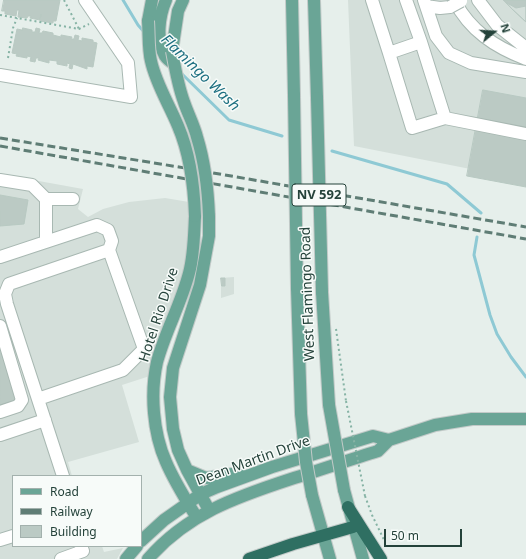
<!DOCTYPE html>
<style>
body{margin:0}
#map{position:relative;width:526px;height:559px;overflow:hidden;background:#e6efeb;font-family:"Noto Sans",sans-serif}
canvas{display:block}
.legend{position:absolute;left:12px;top:475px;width:130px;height:72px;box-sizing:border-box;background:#f7fbf9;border:1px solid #a3b1ad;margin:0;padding:5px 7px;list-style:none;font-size:12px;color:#24423a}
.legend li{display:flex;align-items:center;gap:8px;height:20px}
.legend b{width:20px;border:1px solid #a3b1ad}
.north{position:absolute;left:474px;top:12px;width:40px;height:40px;-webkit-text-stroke:3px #f7fbf9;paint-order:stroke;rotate:72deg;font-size:11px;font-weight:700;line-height:16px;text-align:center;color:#24423a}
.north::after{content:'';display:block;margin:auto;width:14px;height:18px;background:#24423a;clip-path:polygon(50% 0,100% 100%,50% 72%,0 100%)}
.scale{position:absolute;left:384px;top:529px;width:78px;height:18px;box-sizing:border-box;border:2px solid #24423a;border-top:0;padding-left:5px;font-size:12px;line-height:14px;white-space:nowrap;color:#24423a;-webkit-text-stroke:3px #f7fbf9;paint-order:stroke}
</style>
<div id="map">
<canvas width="526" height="559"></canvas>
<ul class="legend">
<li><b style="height:5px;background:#6aa596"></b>Road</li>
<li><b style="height:5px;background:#5f7d75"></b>Railway</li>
<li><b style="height:11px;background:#bbcac4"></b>Building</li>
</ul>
<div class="north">N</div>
<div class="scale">50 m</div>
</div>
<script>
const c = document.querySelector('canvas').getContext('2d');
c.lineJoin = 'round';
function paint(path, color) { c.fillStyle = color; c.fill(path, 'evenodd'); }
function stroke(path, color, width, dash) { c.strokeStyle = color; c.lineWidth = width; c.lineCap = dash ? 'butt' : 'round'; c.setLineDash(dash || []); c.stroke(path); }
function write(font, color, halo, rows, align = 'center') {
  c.font = font + ' "Noto Sans",sans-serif'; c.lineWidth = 3; c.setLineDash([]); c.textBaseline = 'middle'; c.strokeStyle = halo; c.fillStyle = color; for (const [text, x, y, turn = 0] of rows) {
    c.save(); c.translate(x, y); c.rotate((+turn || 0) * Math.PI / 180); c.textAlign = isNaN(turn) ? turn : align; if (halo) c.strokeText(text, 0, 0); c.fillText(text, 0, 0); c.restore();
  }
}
paint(new Path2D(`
 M348,0H526V180L354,146Z
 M0,174L83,189L78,209L88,217L103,209L129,202L165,198L195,203L192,250L156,374L122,385L139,442L68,462L72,476H13V546H102L104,552L123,548L117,559H0Z
 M234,277V294L221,298V278Z`), '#d4dfda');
stroke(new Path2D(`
 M123,0L138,25L145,33
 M181,73L229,120L282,136
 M332,151L447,184L481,213
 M477,237L474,255L490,315L497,334L511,357L526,377`), '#8ec9d4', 3);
const building = new Path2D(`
 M4,0H60L56,21H53V23L40,21L41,14L40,20L30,18L31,16H28L27,18L18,17L19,10H17L16,16L5,14V11H2Z
 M504,0H526V22L512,9Z
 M504,0H526V22L512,9Z
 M504,0H526V6L516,8L507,3Z
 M23,28L32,30V32H35L36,28L40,29L39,33H42L43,31L53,33V35L61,37V35L72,37L71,39H74L75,35L79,36L78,40L82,41V38L93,40V42L97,43L93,67L87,66V69L73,64L72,69L69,68L70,64L67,63V66L57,64V61L49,60V63L38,60L39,58H36L35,62L30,61L31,57L27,56V58L16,56L17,54L12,53L17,29L22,30Z
 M483,90L526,98V187L467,176Z
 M0,195L28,200L24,224L0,226Z
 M221,278H225V286H222Z
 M0,344L18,399L0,405Z`);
paint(building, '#bbcac4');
stroke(building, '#b8c9c2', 1);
const minor = new Path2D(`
 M372,0L389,53L421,42L406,0
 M424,0L436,36L449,53L471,63L526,72
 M454,0C470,31 495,47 526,59
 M478,0L497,25L526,48
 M426,6L440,8L450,7
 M389,53L412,128L445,118L421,42
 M0,75L131,97L128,63L85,0
 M445,118L526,134
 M0,180L32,185L46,199
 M46,242V199H73
 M0,257L97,225L108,230L112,241L109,250L9,284L5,294L7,304L63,476
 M0,326L22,400L18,406L0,412
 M38,399L123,370L144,349L109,250
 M0,435L45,420
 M0,540L13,536
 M61,559L83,551L81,546`);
const major = new Path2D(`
 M166,0C159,16 156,40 165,56C167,59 171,62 174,64
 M292,0L294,95
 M314,0L317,98
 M148,21L152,0
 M172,51L178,11L183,0
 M195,216C194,234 194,255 189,273C181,304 165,332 157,362C150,393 153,433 166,462C174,481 186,500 197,518
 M209,216V236L200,285L173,368L170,397L173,429L178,450L187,470L209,510
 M297,288L301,414
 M322,292L329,405
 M187,470L206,478L239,473
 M344,490L363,559
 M312,495L330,559
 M141,541L164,520L201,494L217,487L272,467L373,436L389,440
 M126,559L137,546
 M148,559C187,514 236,497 291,479C320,470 349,460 378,451L389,440L435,425L472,419H526`);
const highway = new Path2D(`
 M348,507L381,559
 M249,559L293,544L353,527`);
stroke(minor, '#a8b8b2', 14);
stroke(major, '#c2cac8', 14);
stroke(highway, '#c2cac8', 14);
stroke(new Path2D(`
 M64,0L79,29
 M0,15L79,29L89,24
 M8,58L13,28L17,18
 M336,329L346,401
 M365,496L372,515L385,542`), '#86b3a5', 2, [2, 3]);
stroke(minor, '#fff', 12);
stroke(major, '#6aa596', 12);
stroke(highway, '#2f6f62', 12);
stroke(new Path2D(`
 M0,138L179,167L526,227
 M0,146L526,239`), '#5f7d75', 3, [8, 4]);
const minorBridge = new Path2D(`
 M450,7L461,1`);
const majorBridge = new Path2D(`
 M148,21C149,34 148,49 151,61C156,84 169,104 178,126C190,154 194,185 195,216
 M172,51C175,68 178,86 184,102C188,114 194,125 197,137C205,163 208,189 209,216
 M294,95L297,288
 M317,98L322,292
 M329,405L344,490
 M301,414L306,462L312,495`);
stroke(minorBridge, '#a8b8b2', 14, []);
stroke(majorBridge, '#c2cac8', 14, []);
stroke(new Path2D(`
 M346,401L365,496`), '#86b3a5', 2, [2, 3]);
stroke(minorBridge, '#fff', 12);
stroke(majorBridge, '#6aa596', 12);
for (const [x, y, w] of [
 [319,195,54]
]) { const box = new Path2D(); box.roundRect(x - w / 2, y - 11, w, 22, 3); c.fillStyle = '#f7fbf9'; c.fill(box); stroke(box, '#24423a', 1); }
write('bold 13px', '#24423a', null, [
 ["NV 592",319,195]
]);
write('14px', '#24423a', '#f7fbf9', [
 ["West Flamingo Road",308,294,-92],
 ["Hotel Rio Drive",159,315,-72],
 ["Dean Martin Drive",253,461,-20]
]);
write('italic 15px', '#1c6f80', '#f7fbf9', [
 ["Flamingo Wash",200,73,44]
]);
</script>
